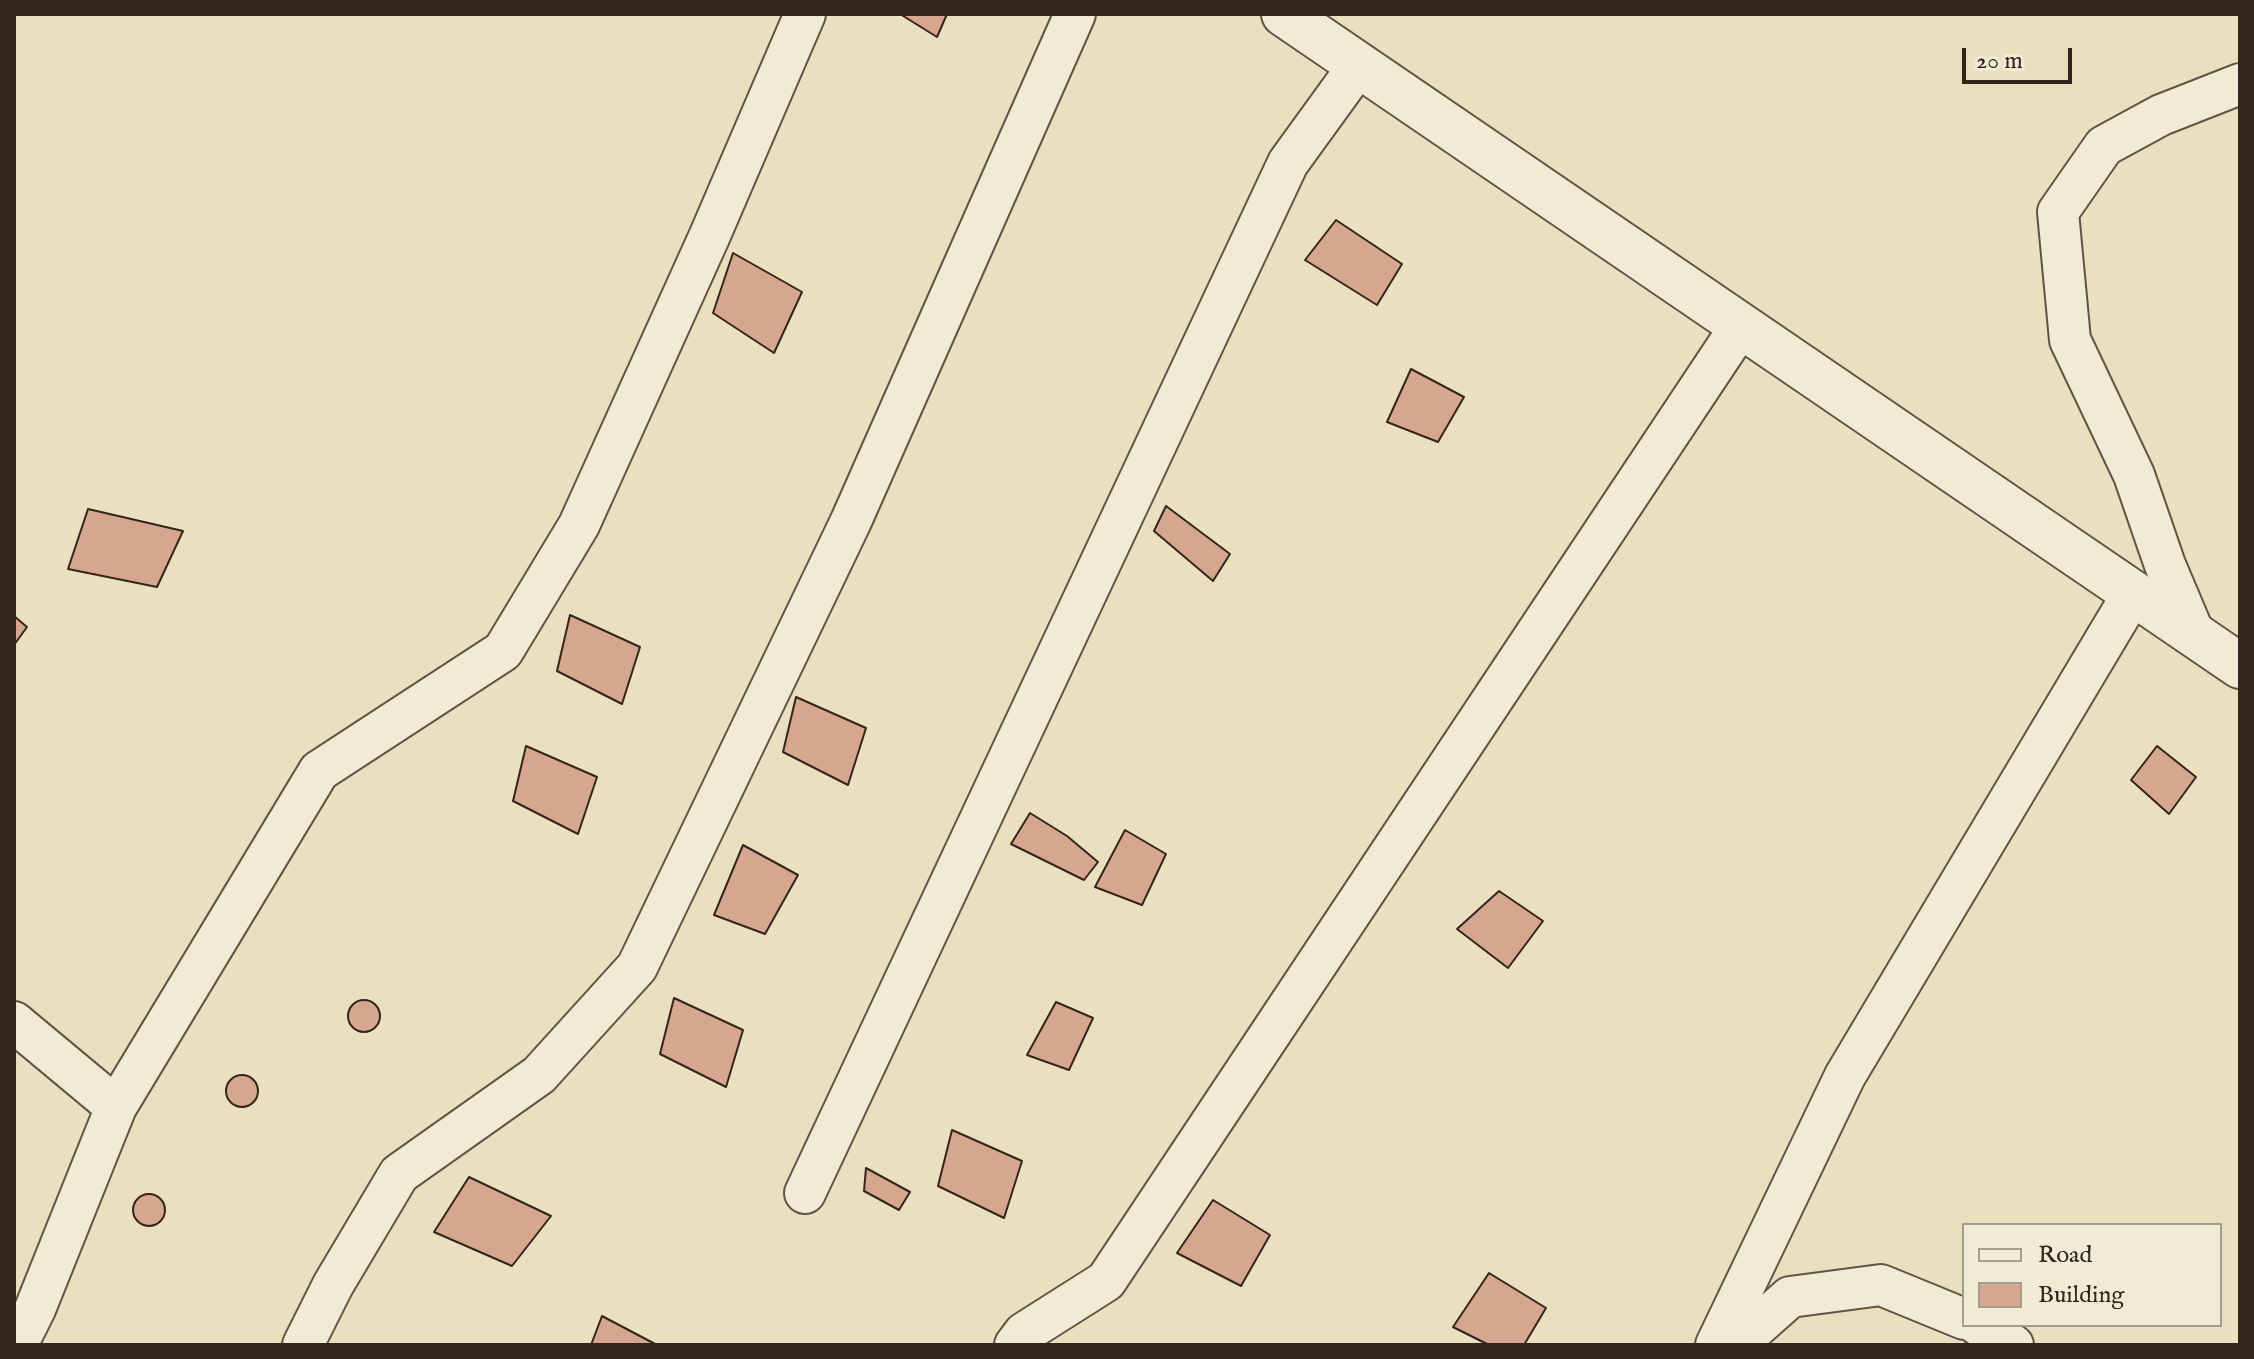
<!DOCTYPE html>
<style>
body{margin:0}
#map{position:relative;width:2254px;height:1359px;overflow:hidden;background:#eae0bf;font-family:"IM FELL English",serif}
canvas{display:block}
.frame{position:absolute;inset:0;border:16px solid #34251c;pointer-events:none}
.legend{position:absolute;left:1962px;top:1223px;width:260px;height:104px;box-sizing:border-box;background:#f1ebd5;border:2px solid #a59c8b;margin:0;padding:10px 14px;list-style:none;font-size:24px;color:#34251c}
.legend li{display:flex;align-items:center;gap:16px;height:40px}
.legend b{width:40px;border:2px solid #a59c8b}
.scale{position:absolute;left:1962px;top:48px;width:110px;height:36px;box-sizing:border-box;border:4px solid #34251c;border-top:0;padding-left:10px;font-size:24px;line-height:28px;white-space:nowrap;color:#34251c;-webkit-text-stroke:6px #f1ebd5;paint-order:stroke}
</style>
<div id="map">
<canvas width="2254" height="1359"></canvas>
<div class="frame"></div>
<ul class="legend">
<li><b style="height:10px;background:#f1ebd5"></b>Road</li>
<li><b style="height:22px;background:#d6a68e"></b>Building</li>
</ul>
<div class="scale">20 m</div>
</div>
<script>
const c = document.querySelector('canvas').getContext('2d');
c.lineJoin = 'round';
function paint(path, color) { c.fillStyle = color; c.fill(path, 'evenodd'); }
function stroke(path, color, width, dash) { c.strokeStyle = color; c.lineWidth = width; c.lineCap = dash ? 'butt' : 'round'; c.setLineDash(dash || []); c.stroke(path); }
const building = new Path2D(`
 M900,14H947L937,37Z
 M1336,220L1402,264L1377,305L1305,260Z
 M733,253L802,292L774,353L713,313Z
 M1411,369L1464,397L1438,442L1387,422Z
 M1166,506L1230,554L1213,581L1154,531Z
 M88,509L183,531L157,587L68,569Z
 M570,615L640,647L622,704L557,671Z
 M14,616L27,627L14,645Z
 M796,697L866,728L848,785L783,752Z
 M526,746L597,777L578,834L513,801Z
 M2157,746L2196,777L2169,814L2131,780Z
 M1030,813L1067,836L1098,862L1084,880L1011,844Z
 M1125,830L1166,854L1142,905L1095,887Z
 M743,845L798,875L765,934L714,915Z
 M1499,891L1543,921L1508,968L1457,929Z
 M674,998L743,1030L726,1087L660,1054Z
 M348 1016a16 16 0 1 1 32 0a16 16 0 1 1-32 0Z
 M1056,1002L1093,1018L1069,1070L1027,1055Z
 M226 1091a16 16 0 1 1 32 0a16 16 0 1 1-32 0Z
 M952,1130L1022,1161L1004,1218L938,1186Z
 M866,1168L910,1192L899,1210L864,1191Z
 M469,1177L551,1216L512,1266L434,1232Z
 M133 1210a16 16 0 1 1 32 0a16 16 0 1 1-32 0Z
 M1213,1200L1270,1235L1241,1286L1177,1253Z
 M1489,1273L1546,1308L1524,1345H1489L1453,1327Z
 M602,1316L657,1345H591Z`);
paint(building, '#d6a68e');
stroke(building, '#34251c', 2);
const minor = new Path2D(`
 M2195,636L2165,565L2134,475L2070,340L2058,212L2104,146L2161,115L2240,84
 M14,1022L116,1107
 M805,1193L1288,163L1359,65
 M1978,1325L2013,1345
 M17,1345L35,1309L116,1107L319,771L503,651L579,525L710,235L805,14
 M303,1345L333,1285L399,1174L539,1075L637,967L851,521L1075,14
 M1015,1345L1024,1333L1106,1281L1740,327
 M1716,1345L1845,1076L2132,595
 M1736,1345L1790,1297L1881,1285L1964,1319`);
const tertiary = new Path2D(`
 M1284,14L2240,666`);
stroke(minor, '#625445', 44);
stroke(tertiary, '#625445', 48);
stroke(minor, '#f1ebd5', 40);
stroke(tertiary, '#f1ebd5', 44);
</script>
